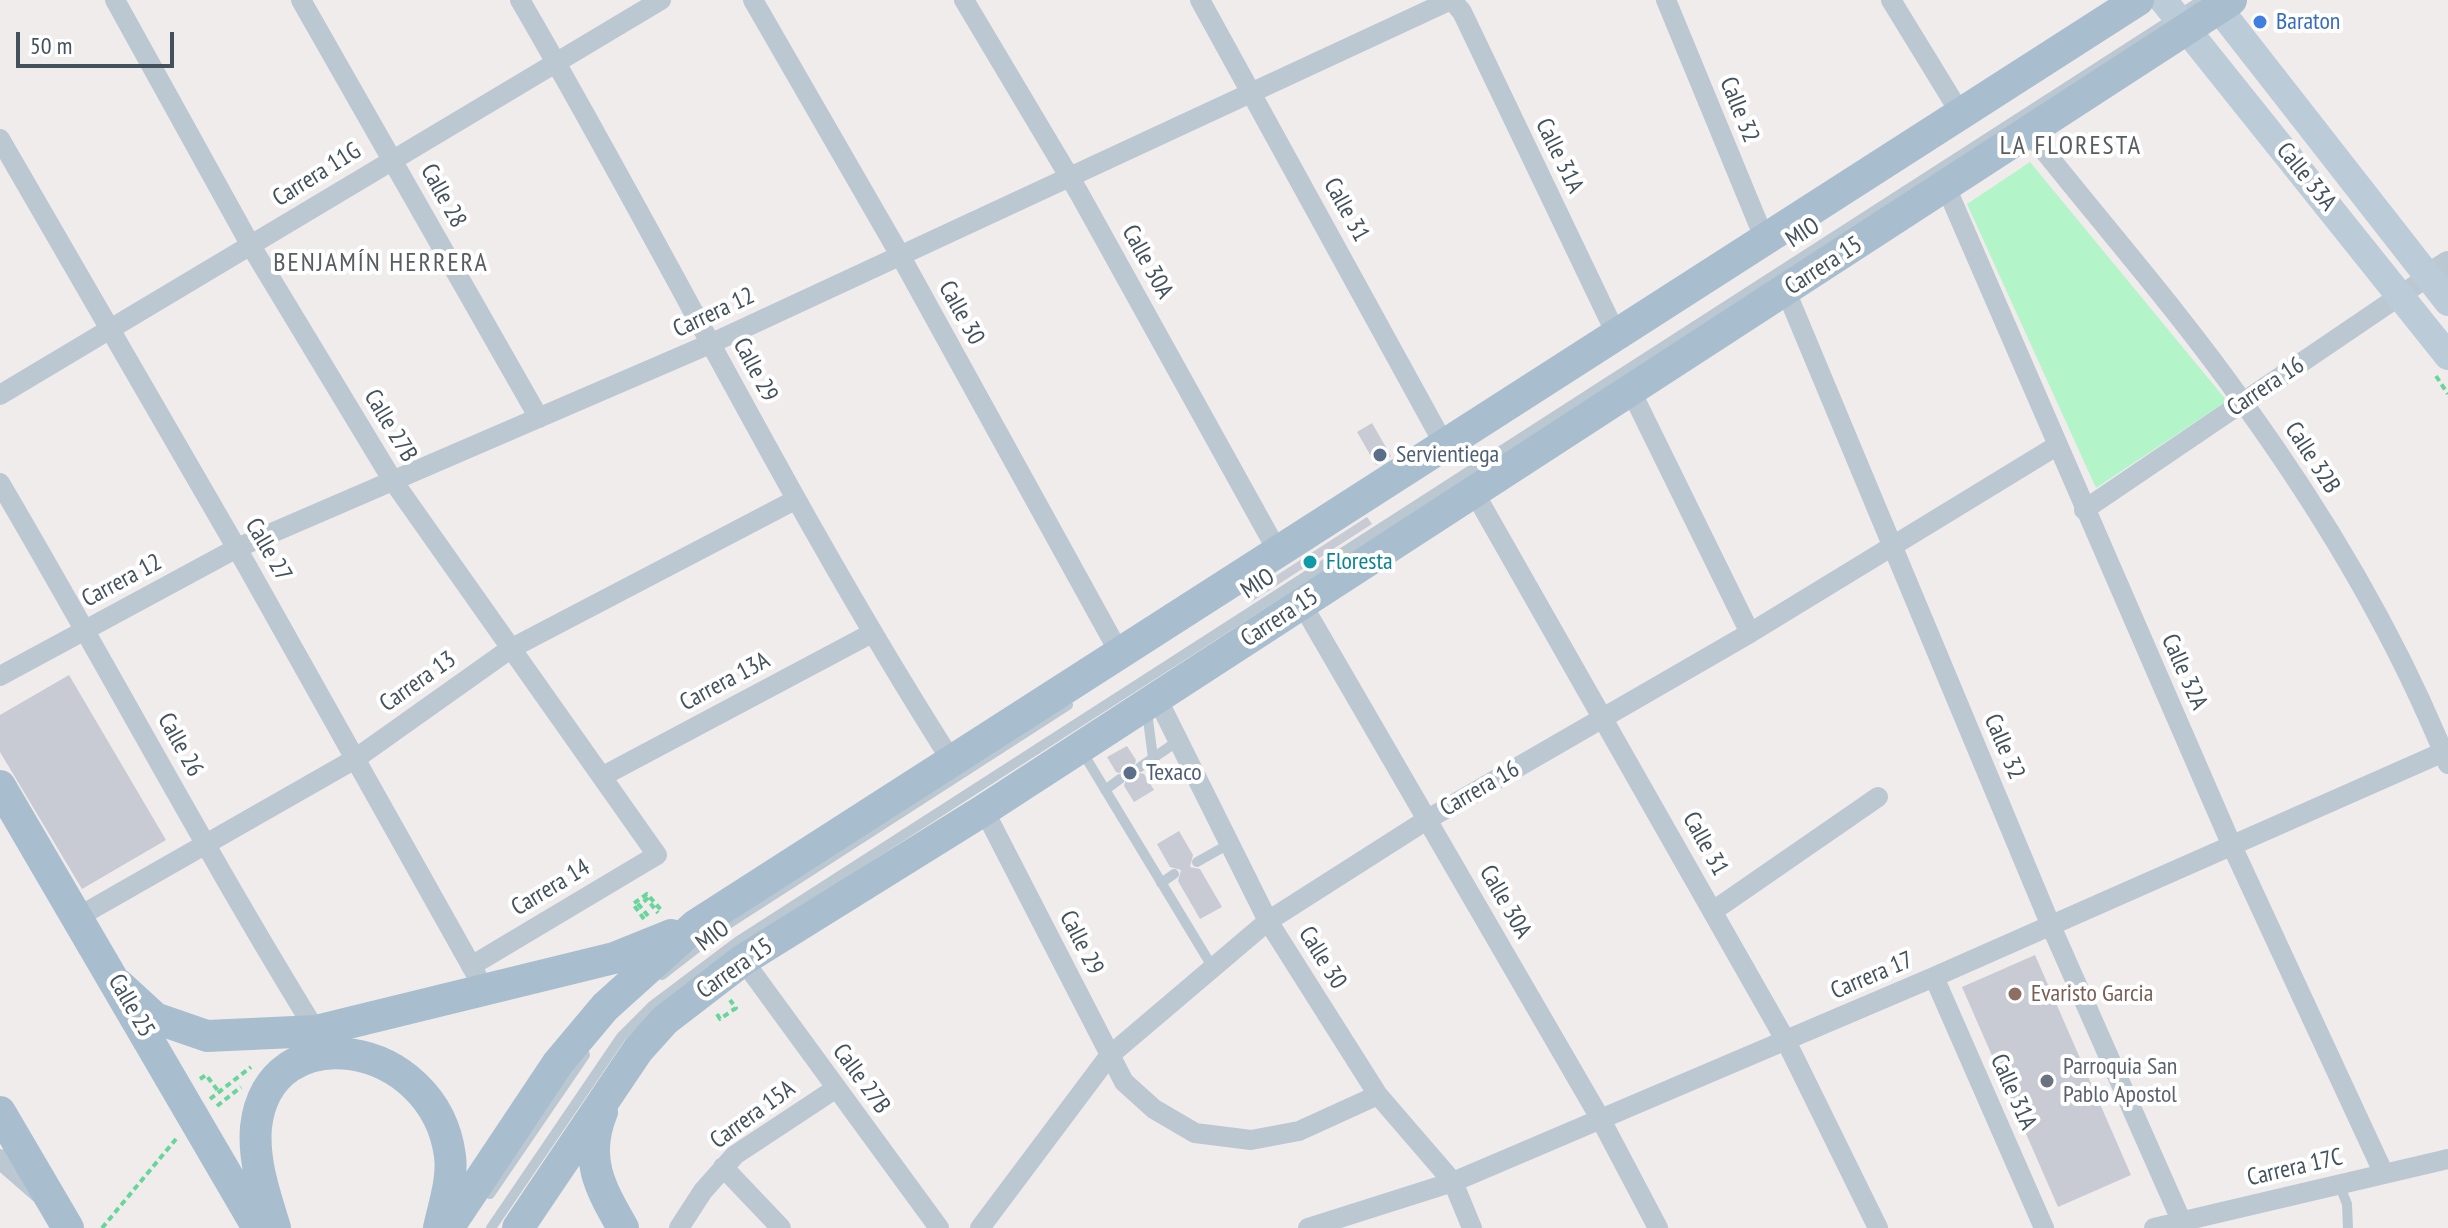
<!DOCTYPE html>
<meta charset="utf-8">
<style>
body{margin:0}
#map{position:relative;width:2448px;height:1228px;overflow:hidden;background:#f0ecec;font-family:"PT Sans Narrow",sans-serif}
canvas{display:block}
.scale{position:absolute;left:16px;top:32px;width:158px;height:36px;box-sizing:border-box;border:4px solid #43515c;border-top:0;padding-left:10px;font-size:24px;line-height:28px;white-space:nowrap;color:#43515c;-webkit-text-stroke:6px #fff;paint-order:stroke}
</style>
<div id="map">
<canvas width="2448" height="1228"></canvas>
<div class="scale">50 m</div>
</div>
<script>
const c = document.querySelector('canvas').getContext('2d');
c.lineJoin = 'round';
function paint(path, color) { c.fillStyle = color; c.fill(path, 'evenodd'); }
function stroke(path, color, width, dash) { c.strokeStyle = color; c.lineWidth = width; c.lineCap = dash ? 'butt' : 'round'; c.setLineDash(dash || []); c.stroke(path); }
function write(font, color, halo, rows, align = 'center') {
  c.font = font + ' "PT Sans Narrow",sans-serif'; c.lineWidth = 8; c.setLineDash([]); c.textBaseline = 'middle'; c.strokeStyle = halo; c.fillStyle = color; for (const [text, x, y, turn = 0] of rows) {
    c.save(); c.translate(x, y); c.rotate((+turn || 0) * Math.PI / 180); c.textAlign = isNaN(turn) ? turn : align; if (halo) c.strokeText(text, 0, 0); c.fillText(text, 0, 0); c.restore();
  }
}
paint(new Path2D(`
 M2030,162L2227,401L2096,488L1967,204Z`), '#b4f4c9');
paint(new Path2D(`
 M1372,423L1391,456L1376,465L1357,432Z
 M1367,517L1372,524L1251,602L1246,595Z
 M69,675L166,840L82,889L0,752V715Z
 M1127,746L1136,760L1133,771L1144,774L1154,790L1134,802L1124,786L1127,775L1116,772L1107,757Z
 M1179,831L1193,855L1190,867L1200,869L1222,907L1200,919L1178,881L1181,870L1170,867L1157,844Z
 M2035,955L2131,1175L2058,1207L1962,987Z`), '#c8cbd3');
stroke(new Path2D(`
 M2436,376L2448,394
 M648,916L639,905L647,899L658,913
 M644,919L633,904L647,894L662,911
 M717,1014L720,1019L736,1008L730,1000
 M200,1079L206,1075L219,1092
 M210,1099L251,1067
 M217,1106L241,1087
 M102,1228L176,1139`), '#68d59a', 4, [6, 4]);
stroke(new Path2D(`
 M1083,753L1213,968
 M1153,758L1178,741
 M1140,767L1153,758L1147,712
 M1105,790L1120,779
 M1197,862L1229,844
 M1161,883L1174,874
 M662,975L725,926L1068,705
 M2339,1184L2347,1204L2348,1228
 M490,1194L585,1055
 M491,1228L621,1037L652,1006L737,942L2202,0`), '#bbc8d1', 10);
stroke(new Path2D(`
 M115,0L251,246L393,481L657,855L471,966
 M301,0L539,418
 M520,0C667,252 794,514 951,760
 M753,0L900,255L1120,654
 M964,0L1079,193L1278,552
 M1200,0L1445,446
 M1452,0L1462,12L1617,336
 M1666,0L1765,240
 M1891,0L1962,116
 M2030,133C2101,223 2179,311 2245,405C2325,516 2397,637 2448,764
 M0,139L247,566L477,976
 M1946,187L2232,846L2384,1174
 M1786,291L2051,926L2181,1220V1228
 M1631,391L1750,633
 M0,395L661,0
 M0,483C107,665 205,851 316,1031
 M1474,492L1786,1041L1878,1228
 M2084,510L2429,276
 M1302,604L1600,1118L1658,1228
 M0,676L237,548L712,343L1451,0
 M1157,698L1268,921L1378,1095L1453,1182L1472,1228
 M603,776L872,633
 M984,810L1124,1082L1154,1109L1195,1133L1251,1140L1299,1131L1378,1095
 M1713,911L1878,797
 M78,917L355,759L510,649L795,500
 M743,960L939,1228
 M1934,977L2044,1228
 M0,1159L39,1193
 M723,1167L781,1228
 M679,1228L703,1191L735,1155L835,1089
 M980,1228L1109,1056L1268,921L1428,819L1750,633L2058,445
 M1308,1228L1453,1182L1934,977L2448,750
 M2154,1228L2448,1159`), '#bbc8d1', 20);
stroke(new Path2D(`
 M2429,276L2448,264`), '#bbc8d1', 26);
stroke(new Path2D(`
 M2163,0L2448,356
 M2212,0L2448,302`), '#bccbd8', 28);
stroke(new Path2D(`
 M0,786L258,1228
 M119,985L155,1018L207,1036L316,1031L614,958L671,935
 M0,1112L68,1228
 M602,1112C583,1158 600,1188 623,1228
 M275,1228C265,1195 253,1162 256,1127C269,1012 435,1039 450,1156C453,1179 444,1205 439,1228
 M448,1228L558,1063L605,1007L696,925L2138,0
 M518,1228L638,1050L665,1020L743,960L984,810L2231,0`), '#a8becf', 32);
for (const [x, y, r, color] of [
 [2260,22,8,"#3f7fe0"],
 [1380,455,8,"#5c6f8a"],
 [1310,562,8,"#0f9aa8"],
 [1130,773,8,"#5c6f8a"],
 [2015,994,8,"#8d6e63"],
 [2047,1081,8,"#6b7280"]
]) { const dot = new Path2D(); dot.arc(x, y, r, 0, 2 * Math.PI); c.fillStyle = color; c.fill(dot); stroke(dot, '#fff', 3); }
write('24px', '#366cbe', '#fff', [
 ["Baraton",2276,22]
], 'left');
write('24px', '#43515c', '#fff', [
 ["Calle 32",1739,110,68],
 ["Calle 31A",1559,156,64],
 ["Carrera 11G",317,175,-32],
 ["Calle 33A",2306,177,51],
 ["Calle 28",443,196,61],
 ["Calle 31",1346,210,61],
 ["MIO",1803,233,-33],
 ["Calle 30A",1147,262,61],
 ["Carrera 15",1824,266,-33],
 ["Carrera 12",714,313,-25],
 ["Calle 30",961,313,61],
 ["Calle 29",755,370,62],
 ["Carrera 16",2266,387,-34],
 ["Calle 27B",390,426,59],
 ["Calle 32B",2312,458,57],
 ["Calle 27",268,550,60],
 ["Carrera 12",122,581,-28],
 ["MIO",1258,584,-33],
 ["Carrera 15",1280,618,-33],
 ["Calle 32A",2184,672,66],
 ["Carrera 13",418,682,-35],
 ["Carrera 13A",725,682,-28],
 ["Calle 26",180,745,61],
 ["Calle 32",2004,747,67],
 ["Carrera 16",1480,789,-30],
 ["Calle 31",1705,844,61],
 ["Carrera 14",551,888,-31],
 ["Calle 30A",1505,902,60],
 ["MIO",713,936,-37],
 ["Calle 29",1081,943,63],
 ["Calle 30",1322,958,58],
 ["Carrera 15",735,969,-35],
 ["Carrera 17",1872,976,-23],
 ["Calle 25",131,1006,60],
 ["Calle 27B",861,1079,54],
 ["Calle 31A",2013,1092,66],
 ["Carrera 15A",753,1115,-36],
 ["Carrera 17C",2295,1168,-13]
]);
write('24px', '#4e5e75', '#fff', [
 ["Servientiega",1396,455],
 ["Texaco",1146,773]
], 'left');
write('24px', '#0d838f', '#fff', [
 ["Floresta",1326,562]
], 'left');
write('24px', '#785e54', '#fff', [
 ["Evaristo Garcia",2031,994]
], 'left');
write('24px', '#5b616d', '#fff', [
 ["Parroquia San",2063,1067],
 ["Pablo Apostol",2063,1095]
], 'left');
c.letterSpacing = '2px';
write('26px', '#585d62', '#fff', [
 ["LA FLORESTA",2071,147],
 ["BENJAMÍN HERRERA",381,264]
]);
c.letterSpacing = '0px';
</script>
